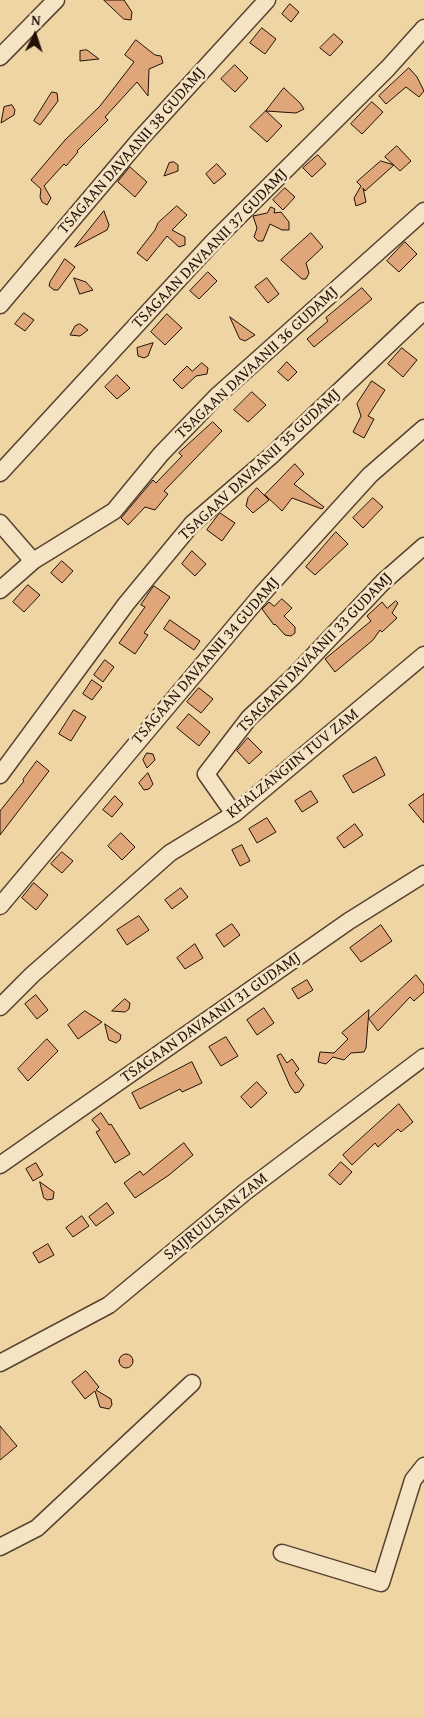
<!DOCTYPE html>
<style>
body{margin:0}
#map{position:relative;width:424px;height:1718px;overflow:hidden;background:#f0d5a4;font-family:"Gentium Book Plus",serif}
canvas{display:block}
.north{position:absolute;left:10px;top:10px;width:50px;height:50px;-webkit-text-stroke:4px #f5e4c4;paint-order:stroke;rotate:4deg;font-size:14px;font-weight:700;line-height:20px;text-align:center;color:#231108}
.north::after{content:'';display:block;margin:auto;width:18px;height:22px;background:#231108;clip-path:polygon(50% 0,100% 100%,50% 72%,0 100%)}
</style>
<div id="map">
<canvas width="424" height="1718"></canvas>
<div class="north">N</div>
</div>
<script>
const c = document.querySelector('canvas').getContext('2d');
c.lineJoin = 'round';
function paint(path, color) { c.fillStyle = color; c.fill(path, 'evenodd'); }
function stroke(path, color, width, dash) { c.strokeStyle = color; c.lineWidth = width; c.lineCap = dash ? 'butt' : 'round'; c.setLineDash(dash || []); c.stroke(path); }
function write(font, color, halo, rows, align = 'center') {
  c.font = font + ' "Gentium Book Plus",serif'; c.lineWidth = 5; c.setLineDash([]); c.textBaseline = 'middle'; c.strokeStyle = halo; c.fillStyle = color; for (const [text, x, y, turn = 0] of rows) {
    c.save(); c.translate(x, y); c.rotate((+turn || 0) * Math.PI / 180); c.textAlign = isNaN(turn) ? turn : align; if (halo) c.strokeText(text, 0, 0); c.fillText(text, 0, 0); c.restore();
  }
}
const building = new Path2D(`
 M104,0H124L132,12L131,20L124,19Z
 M290,4L299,12L291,22L282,14Z
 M262,28L276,39L265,54L250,43Z
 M334,34L343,42L330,56L320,48Z
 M136,40L155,55L161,56L163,63L149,69L148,96L137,82L105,117L108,120L77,151L78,152L66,166L64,164L44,186L51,198L47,205L42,202L40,197L41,189L31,180L65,140L100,106L134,62L125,55Z
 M87,50L99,59L80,61V51Z
 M235,65L248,78L235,92L221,79Z
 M409,68L417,77L424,91L419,97L406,87L386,104L379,96Z
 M284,88L300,103L304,109L296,113L266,111Z
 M52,92L57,93L58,101L40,125L34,121Z
 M372,102L383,112L362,134L351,124Z
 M12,105L15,110L14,115L1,123L4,107Z
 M266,111L282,126L267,142L250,127Z
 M397,146L411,161L400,171L385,157Z
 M318,155L326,164L312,177L303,168Z
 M381,161L394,165L365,191L363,188L366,202L356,206L354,198L361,186L357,182Z
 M174,162L178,165V171L164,176L169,163Z
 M217,164L226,174L214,184L206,174Z
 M130,167L147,182L135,197L118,182Z
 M285,188L295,197L283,210L273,200Z
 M177,206L187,215L172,230L185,237V245L179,247L167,236L147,261L137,253L155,230L158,223Z
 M271,207L275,209L274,213L281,212L289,222V230H282L270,224L263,241H258L254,237L257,228L253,216L267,213Z
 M104,211L109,225L107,230L75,247Z
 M311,233L323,247L306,263L309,273L306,279H302L281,260Z
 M405,242L417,254L399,272L387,261Z
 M65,259L75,267L58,290H54L49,286L50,282Z
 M208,272L217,281L199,299L190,291Z
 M74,278L86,282L93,290L80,294Z
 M267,278L279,294L268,303L255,287Z
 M362,288L372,299L314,347L307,339L328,321L326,318Z
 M24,313L34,320L25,331L15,324Z
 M167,314L182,328L165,345L151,332Z
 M230,317L255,335L245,341L240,339Z
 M80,324L88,330L80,336L70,335L75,326Z
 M153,343L148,356L144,358L138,356L137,348Z
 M402,348L417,360L403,377L388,364Z
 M287,362L297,372L288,381L278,372Z
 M202,363L208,368L207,374L196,376L182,389L173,380L187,366L192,371Z
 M117,375L130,388L117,399L105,387Z
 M372,381L385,390L368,416L374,419L364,438L353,432L361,416L357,404Z
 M252,392L266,405L248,422L234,410Z
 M213,422L222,431L164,491L168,494L155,510L145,507L128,525L121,518L153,480L156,483L182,456L179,453Z
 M295,464L304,474L294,484L324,507L322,509L292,498L282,511L265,495Z
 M257,488L269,500L253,513L246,506L248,498Z
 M373,498L383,507L363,528L353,518Z
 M220,513L235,523L222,541L207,530Z
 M336,532L348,544L315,575L306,567Z
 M192,551L206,564L195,576L182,564Z
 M62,561L73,571L62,583L51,573Z
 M28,585L40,595L24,612L13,602Z
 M154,586L170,597L144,633L148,635L135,654L119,643L145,607L141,605Z
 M282,599L292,608L284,616L295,627V633L291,636L285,635L275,624L274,625L262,609L269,602L274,606Z
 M396,601L398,603L392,613L397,618L382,632L380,630L373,640L335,672L325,659L371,621L367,616L382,602L387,608Z
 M170,620L200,641L194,650L164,629Z
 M105,660L114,667L103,682L94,675Z
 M92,680L102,687L92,700L83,694Z
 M199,688L213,699L201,713L187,702Z
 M74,710L86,717L71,741L59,734Z
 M189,714L210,732L199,746L177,728Z
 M248,738L262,752L249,764L237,751Z
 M147,753L153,754L155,760L147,768L143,760Z
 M376,757L385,775L353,793L343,776Z
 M37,761L49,771L0,835V811L24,781L23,780Z
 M148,773L153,784L149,789L144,790L139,783Z
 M311,791L318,802L302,812L295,801Z
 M424,794V823L409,805Z
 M115,796L123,804L112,817L103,810Z
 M267,818L276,832L257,843L249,829Z
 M355,824L363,835L344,848L337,838Z
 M121,833L135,847L122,860L108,846Z
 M242,845L250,861L240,866L232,850Z
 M62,852L73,861L62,873L51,864Z
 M34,883L48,895L36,910L22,898Z
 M181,888L188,897L172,909L165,900Z
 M139,916L149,930L127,945L117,930Z
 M232,924L240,935L224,947L216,935Z
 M381,925L392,941L361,962L350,948Z
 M195,944L203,958L185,969L177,958Z
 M416,975L424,985V992L414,1001L410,997L378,1031L369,1019Z
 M307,980L313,990L298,999L292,989Z
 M36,995L48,1010L37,1019L25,1004Z
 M125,999L130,1003L129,1009L125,1012L112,1011Z
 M264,1008L274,1023L257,1035L247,1020Z
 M369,1010L366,1048L364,1052L351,1053L344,1060L333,1057L326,1064L318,1062L320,1052L334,1053L348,1039L342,1033Z
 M85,1011L102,1022L78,1039L68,1025Z
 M105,1024L121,1035L120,1040L116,1043L109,1040Z
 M226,1037L238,1056L221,1066L209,1047Z
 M47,1039L58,1051L28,1081L18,1069Z
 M281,1054L287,1063L292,1059L299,1069L295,1073L304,1085L299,1092L295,1093L290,1086L277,1056Z
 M192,1062L202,1083L182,1092L180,1089L140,1109L132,1093Z
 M257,1082L267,1093L251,1108L241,1097Z
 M399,1104L413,1122L401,1132L398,1129L378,1147L375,1143L352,1165L343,1155Z
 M101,1113L109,1125L111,1124L130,1154L115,1163L96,1132L100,1130L92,1120Z
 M184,1143L193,1155L169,1175L135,1198L124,1183L140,1171L143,1175Z
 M341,1162L352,1172L340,1185L329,1175Z
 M36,1163L43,1175L33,1181L26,1169Z
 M40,1182L54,1192L53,1199L47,1200L44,1198Z
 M107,1203L114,1213L96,1226L89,1217Z
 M82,1216L89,1226L73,1237L66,1228Z
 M48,1244L54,1255L39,1263L33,1253Z
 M119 1361a7 7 0 1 1 14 0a7 7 0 1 1-14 0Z
 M86,1371L99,1387L96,1390L111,1399L112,1405L109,1409L100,1407L95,1391L85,1399L72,1382Z
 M0,1426L17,1446L0,1460Z`);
paint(building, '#dfa779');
stroke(building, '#231108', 1);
const minor = new Path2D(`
 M0,57L56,0
 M0,305L142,137L267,0
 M0,473L213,242L388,68L424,28
 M0,523L33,561
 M0,590L33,561L114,511L161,454L217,396L424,211
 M0,775L126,604L192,524L271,456L424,311
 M234,814L206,774L249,718L294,676L383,582L424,546
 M0,906L262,594L370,475L424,428
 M0,1007L32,975L170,853L234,814L424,655
 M0,1165L349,921L424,874
 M0,1363L109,1305L245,1192L424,1057
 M0,1547L37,1528L192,1383
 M282,1553L381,1583L413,1480L424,1466`);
stroke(minor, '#56422f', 19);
stroke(minor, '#f5e4c4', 16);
write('16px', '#231108', '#f5e4c4', [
 ["TSAGAAN DAVAANII 38 GUDAMJ",132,151,-49],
 ["TSAGAAN DAVAANII 37 GUDAMJ",210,249,-46],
 ["TSAGAAN DAVAANII 36 GUDAMJ",257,363,-43],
 ["TSAGAAV DAVAANII 35 GUDAMJ",260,465,-43],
 ["TSAGAAN DAVAANII 33 GUDAMJ",315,653,-46],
 ["TSAGAAN DAVAANII 34 GUDAMJ",206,661,-49],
 ["KHALZANGIIN TUV ZAM",293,764,-39],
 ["TSAGAAN DAVAANII 31 GUDAMJ",211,1018,-35],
 ["SAIJRUULSAN ZAM",216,1217,-39]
]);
</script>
